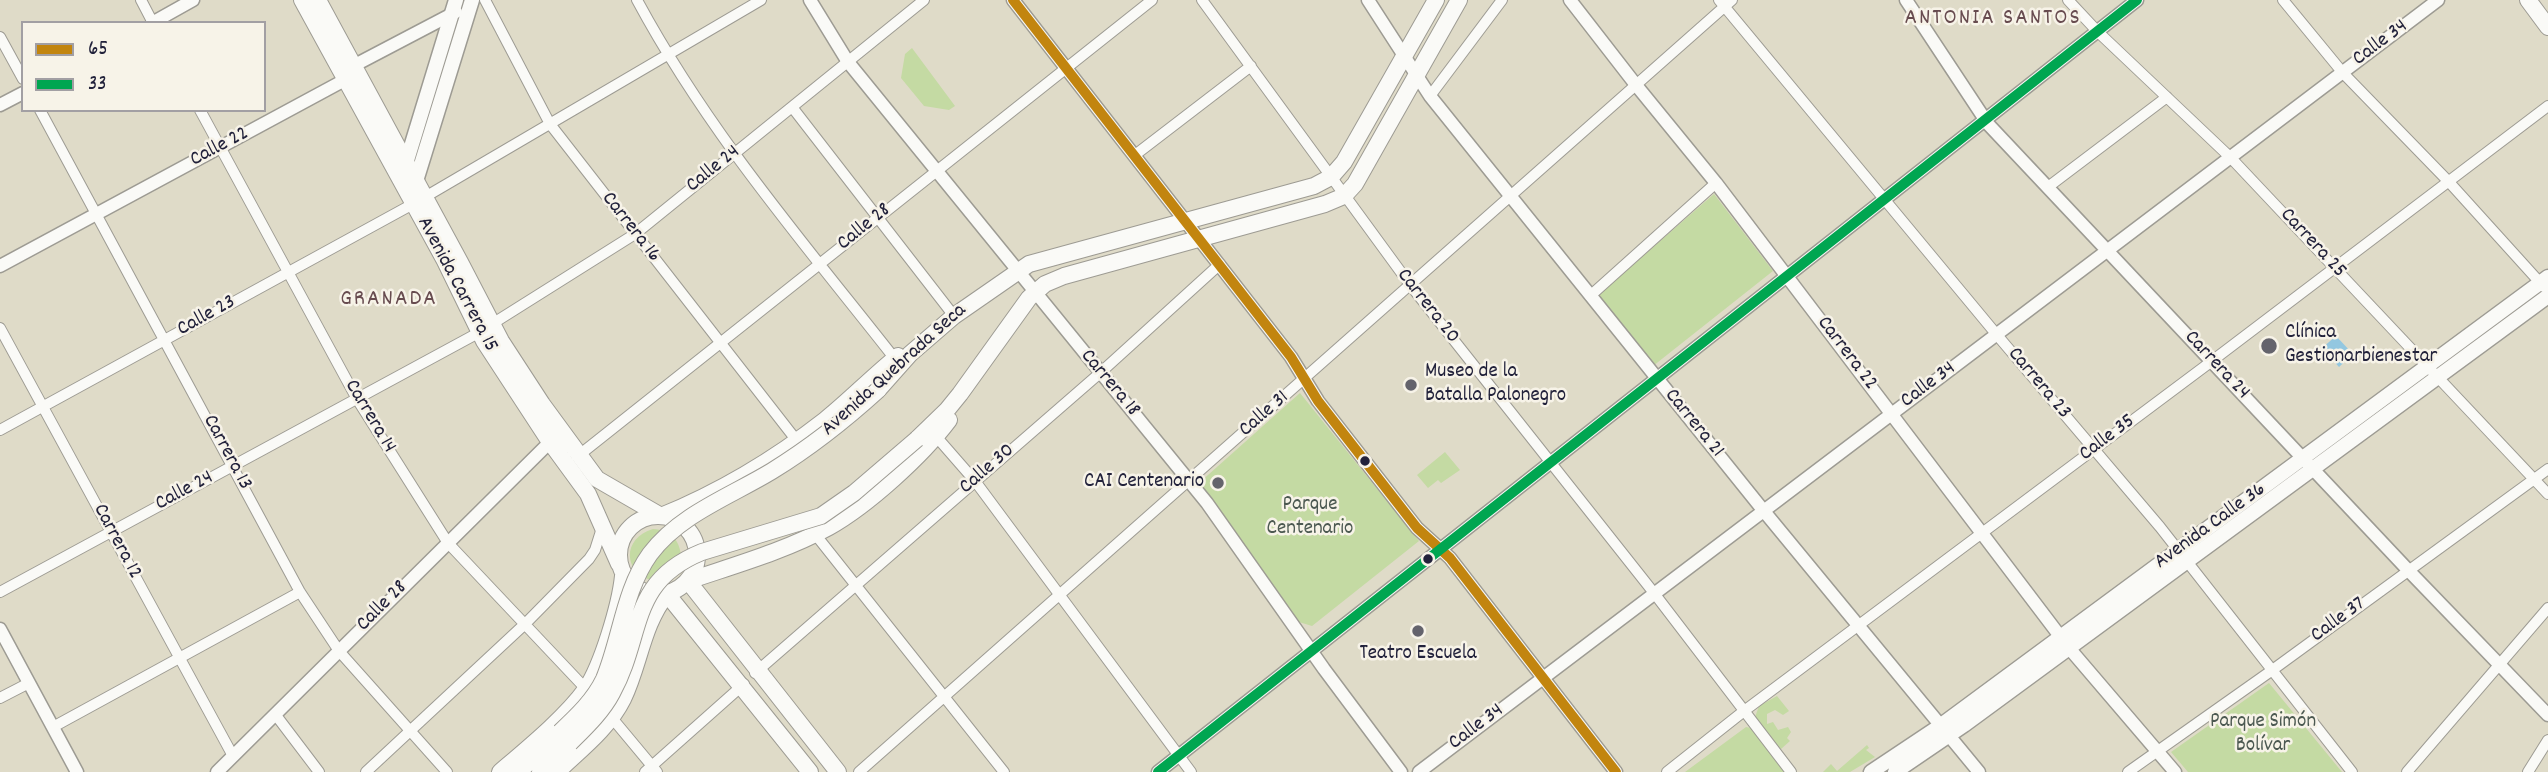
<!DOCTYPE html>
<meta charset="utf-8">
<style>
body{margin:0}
#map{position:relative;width:2548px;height:772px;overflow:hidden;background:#dfdbc8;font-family:Dekko,sans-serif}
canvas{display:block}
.legend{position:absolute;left:21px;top:21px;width:245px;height:91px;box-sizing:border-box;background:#f7f3e8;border:2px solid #a29fa3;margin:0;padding:9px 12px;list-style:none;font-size:21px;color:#22223b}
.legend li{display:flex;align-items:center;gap:14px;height:35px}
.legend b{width:35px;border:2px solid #a29fa3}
</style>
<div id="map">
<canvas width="2548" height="772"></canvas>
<ul class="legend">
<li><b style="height:9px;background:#c2850f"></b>65</li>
<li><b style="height:9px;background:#00a651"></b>33</li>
</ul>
</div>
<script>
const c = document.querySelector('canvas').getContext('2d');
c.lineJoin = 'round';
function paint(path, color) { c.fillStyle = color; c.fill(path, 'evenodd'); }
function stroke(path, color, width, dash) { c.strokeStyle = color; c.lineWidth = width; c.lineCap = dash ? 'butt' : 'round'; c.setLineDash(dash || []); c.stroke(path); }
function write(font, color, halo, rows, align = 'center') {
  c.font = font + ' Dekko,sans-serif'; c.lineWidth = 5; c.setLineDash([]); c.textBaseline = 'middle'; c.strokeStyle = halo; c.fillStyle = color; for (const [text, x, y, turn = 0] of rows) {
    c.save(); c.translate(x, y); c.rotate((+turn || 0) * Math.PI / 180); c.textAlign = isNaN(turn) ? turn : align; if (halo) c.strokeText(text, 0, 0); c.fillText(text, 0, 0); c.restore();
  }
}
paint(new Path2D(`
 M912,48L955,106L949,110L924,106L901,78L905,54Z
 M1714,194L1773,271L1653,366L1597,296Z
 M1300,393L1419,541L1312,626L1299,622L1199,483Z
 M1445,452L1460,470L1441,483L1438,480L1428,488L1417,475Z
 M653,529C670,530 679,539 681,555L654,581C622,573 622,538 653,529Z
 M2269,683L2342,772H2188L2171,752Z
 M1777,696L1789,711L1783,715L1775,710L1767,714V724L1773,722L1778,730L1788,727L1791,732L1787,738L1790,741L1781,749L1754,720L1759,706Z
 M1746,727L1751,728L1785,772H1685Z
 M1867,745L1869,748L1866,750L1875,757L1850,772H1823L1831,764L1837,771Z`), '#c4daa3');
paint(new Path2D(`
 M2336,336L2353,354L2339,367L2322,348Z`), '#93c7e0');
const minor = new Path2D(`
 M141,0L153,23
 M485,0L550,124L797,441
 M637,0C708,132 803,242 895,359
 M1202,0L1411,286L1654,593L1791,772
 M1719,0L1997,335L2160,527L2352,772
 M2068,0L2097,31L2231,158L2548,494
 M2283,0L2343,73L2449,182L2544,287
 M0,37L23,79
 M1430,96L1502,0
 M792,107L954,316
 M40,110L300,592L339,651L447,772
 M200,110L357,399L448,543L586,689
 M1135,155L1251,66
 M2048,187L2167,97
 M425,197L761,0
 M1590,296L1716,183
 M492,324L635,234L924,0
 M0,328L233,756
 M0,430L413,204
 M934,434L975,481L1191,772
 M578,456L1152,0
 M815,534L1004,772
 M0,592L480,332
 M755,673L1100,373L1220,264
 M0,698L29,683
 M275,714L319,772
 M612,718L657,772
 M53,727L300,592
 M366,772L526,623L589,559L595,550L602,528
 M645,772L744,684
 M859,772L1732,0
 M1667,772L1744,711L2204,367L2548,106
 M2128,772L2271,671L2548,469
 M2407,772L2548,608
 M2528,772L2548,740`);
const tertiary = new Path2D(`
 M810,0L848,62L1207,503L1324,669L1401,772
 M1013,0L1291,357L1318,401L1417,528L1450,558L1616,772
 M1368,0L1430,96L1763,510L1979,772
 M1570,0L1636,85L1716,183L2069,648L2175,772
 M1906,0L1988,124L2408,570L2548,715
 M152,23L193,0
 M0,105L23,93
 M0,266L341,82L353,66L456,12
 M0,629L77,772
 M217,772L550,442
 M1158,772L2137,0
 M1419,772L2438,0`);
const secondary = new Path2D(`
 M404,170L456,0
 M416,181L472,0
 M1871,772L1940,726L2548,277
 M1895,772L1964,725L2548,296`);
const primary = new Path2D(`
 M302,0L445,261L484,341L550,442L588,494L619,564
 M318,0L460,262L501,341L542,404L597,479L661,516
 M878,390L910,354L954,316L1029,264L1314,186L1331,177L1344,162L1436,0
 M917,439L947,410L960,394L1029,298L1045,284L1064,276L1325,204L1344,196L1355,184L1459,0
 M619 555a39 39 0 1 1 78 0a39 39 0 1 1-78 0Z
 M661,516C720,492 775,459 825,420C850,400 873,376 898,356
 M688,581C735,565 785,551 829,527C868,505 922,456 949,420
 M688,581L838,772
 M667,594L810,772
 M500,772C527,749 566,717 586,689C602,665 620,605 623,576
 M519,772L560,732
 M540,772L570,743
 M557,772C580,750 608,729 623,699C640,664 642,625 667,594`);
const trunk = new Path2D(`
 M2528,0L2548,27`);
stroke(minor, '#9d9b93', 12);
stroke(tertiary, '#9d9b93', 15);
stroke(secondary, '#9d9b93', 17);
stroke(primary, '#9d9b93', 18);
stroke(trunk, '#9d9b93', 18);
stroke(minor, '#fafaf7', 10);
stroke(tertiary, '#fafaf7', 12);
stroke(secondary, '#fafaf7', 14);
stroke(primary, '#fafaf7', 16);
stroke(trunk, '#fafaf7', 16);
const primaryBridge = new Path2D(`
 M560,732C577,716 594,700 604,679C621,638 624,590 650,554C680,514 731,496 772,471C811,447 845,420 878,390
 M570,743C585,728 602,712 612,693C644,635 628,582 702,552L821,516L854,493L917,439`);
stroke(primaryBridge, '#9d9b93', 18, []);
stroke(primaryBridge, '#fafaf7', 16);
stroke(new Path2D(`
 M1013,0L1291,357L1318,401L1417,528L1450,558L1616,772`), '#c2850f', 10);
stroke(new Path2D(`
 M1158,772L2137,0`), '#00a651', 10);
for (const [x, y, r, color] of [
 [2269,346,9,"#64636c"],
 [1411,385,7,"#64636c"],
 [1365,461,6,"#22223b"],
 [1218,483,7,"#64636c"],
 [1428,559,6,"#22223b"],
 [1418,631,7,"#64636c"]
]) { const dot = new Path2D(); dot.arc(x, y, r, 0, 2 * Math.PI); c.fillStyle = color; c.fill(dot); stroke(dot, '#f7f3e8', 2.5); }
write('21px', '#22223b', '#f7f3e8', [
 ["Calle 34",2381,44,-37],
 ["Calle 22",220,148,-28],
 ["Calle 24",714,170,-39],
 ["Carrera 16",630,228,52],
 ["Calle 28",865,228,-39],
 ["Carrera 25",2312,244,47],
 ["Avenida Carrera 15",456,285,62],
 ["Carrera 20",1427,307,52],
 ["Calle 23",207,317,-29],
 ["Carrera 22",1846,354,53],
 ["Carrera 24",2216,366,47],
 ["Avenida Quebrada Seca",895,371,-42],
 ["Carrera 18",1109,384,50],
 ["Carrera 23",2038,384,50],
 ["Calle 34",1929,386,-37],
 ["Calle 31",1265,415,-41],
 ["Carrera 14",369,417,59],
 ["Carrera 21",1693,424,51],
 ["Calle 35",2108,439,-37],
 ["Carrera 13",226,453,62],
 ["Calle 30",988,470,-41],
 ["Calle 24",185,492,-28],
 ["Avenida Calle 36",2211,527,-36],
 ["Carrera 12",116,542,62],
 ["Calle 28",383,607,-45],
 ["Calle 37",2339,621,-36],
 ["Calle 34",1477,728,-37]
]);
write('21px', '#22223b', '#f7f3e8', [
 ["Clínica",2285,334],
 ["Gestionarbienestar",2285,358],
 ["Museo de la",1425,373],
 ["Batalla Palonegro",1425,397],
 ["CAI Centenario",1204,483,"right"],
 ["Teatro Escuela",1418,655,"center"]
], 'left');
write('21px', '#4c5951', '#f7f3e8', [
 ["Parque",1310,506],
 ["Centenario",1310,530],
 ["Parque Simón",2263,723],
 ["Bolívar",2263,747]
]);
c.letterSpacing = '2px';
write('23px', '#674b4f', '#f7f3e8', [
 ["ANTONIA SANTOS",1993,20],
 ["GRANADA",389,301]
]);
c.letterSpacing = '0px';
</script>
